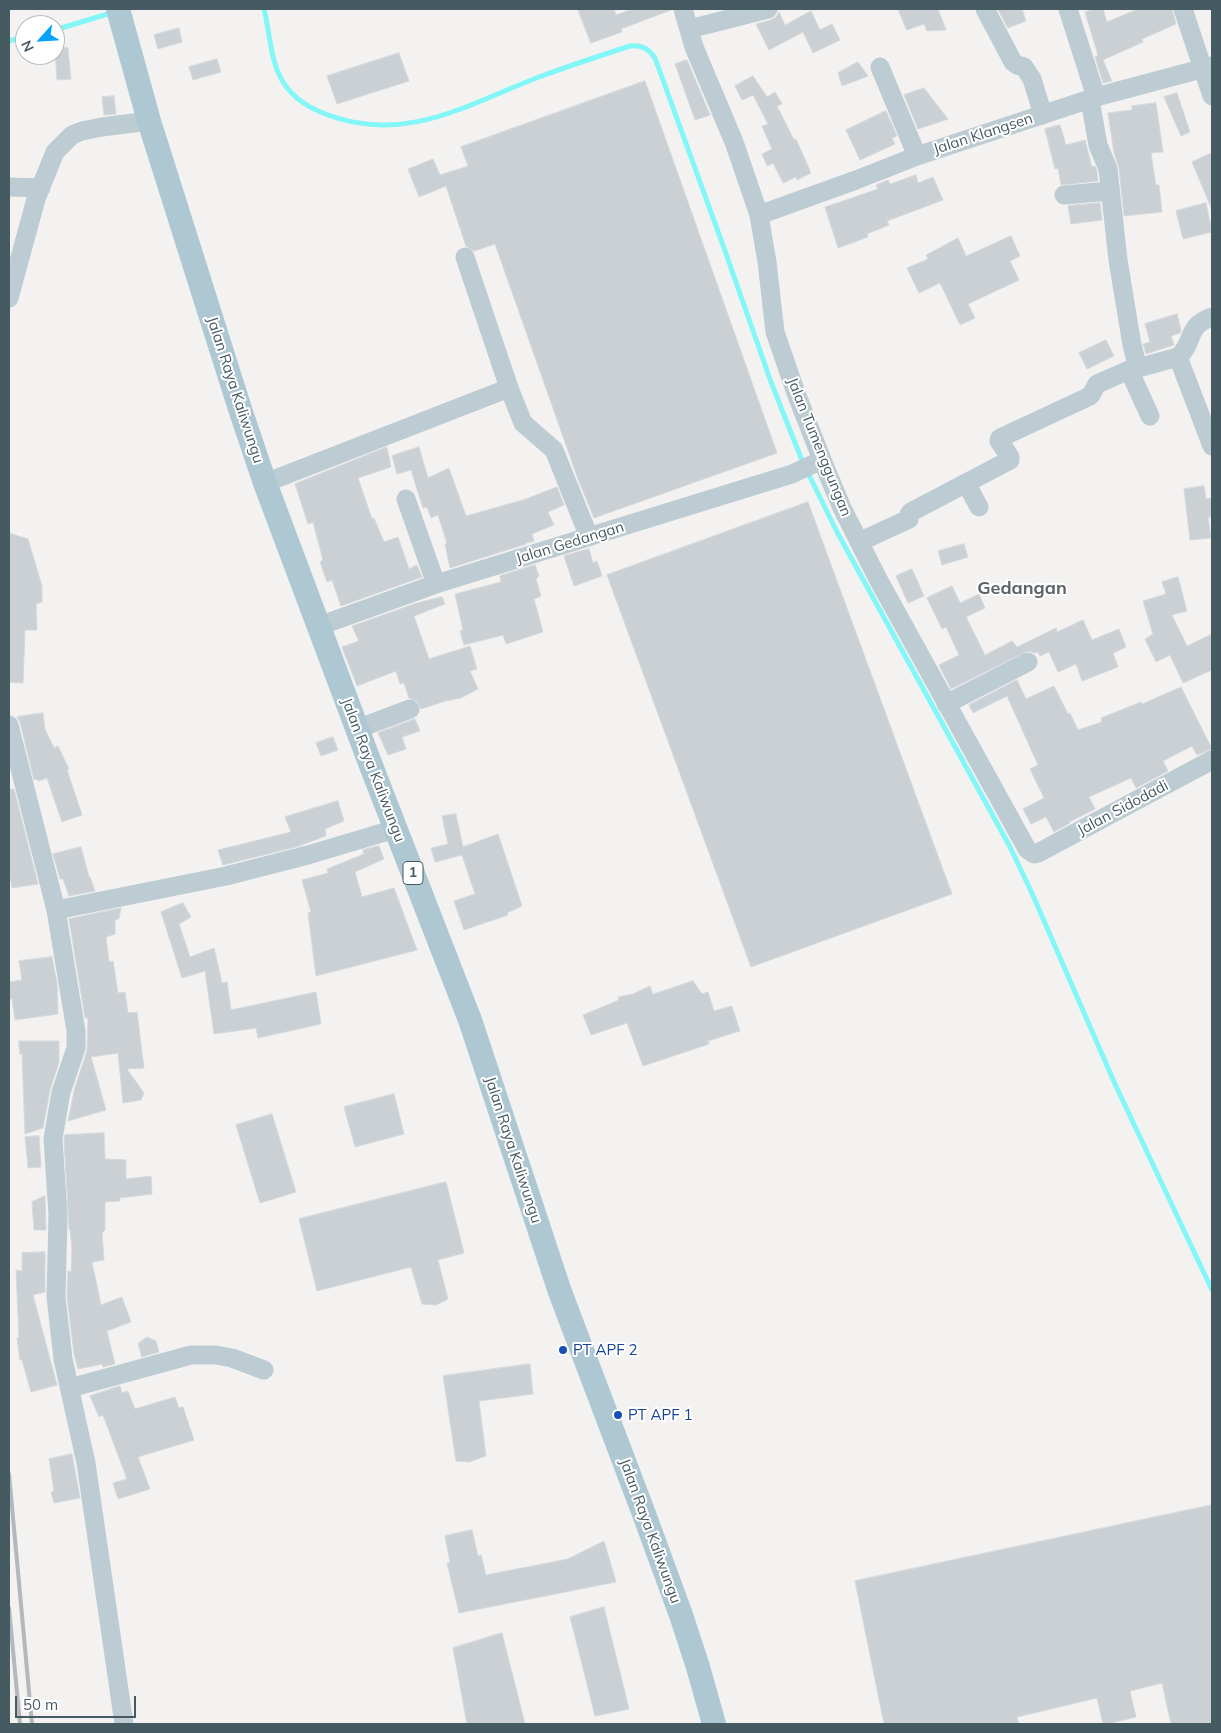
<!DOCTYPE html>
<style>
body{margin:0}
#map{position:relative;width:1221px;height:1733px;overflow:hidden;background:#f4f1f1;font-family:Mulish,sans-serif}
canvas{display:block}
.frame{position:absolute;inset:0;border:10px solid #465a61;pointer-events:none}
.north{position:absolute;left:15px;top:15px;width:50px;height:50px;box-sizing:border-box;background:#fff;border:1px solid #b5bdc0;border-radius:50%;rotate:244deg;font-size:14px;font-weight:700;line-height:20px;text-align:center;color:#465a61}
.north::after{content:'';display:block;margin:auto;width:18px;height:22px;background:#03a3fc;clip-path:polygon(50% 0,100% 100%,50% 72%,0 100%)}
.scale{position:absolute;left:15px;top:1696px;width:121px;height:22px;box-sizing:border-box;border:2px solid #465a61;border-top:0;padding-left:6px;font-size:15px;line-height:18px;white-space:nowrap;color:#465a61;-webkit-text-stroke:4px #fff;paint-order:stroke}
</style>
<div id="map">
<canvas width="1221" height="1733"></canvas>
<div class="frame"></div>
<div class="north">N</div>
<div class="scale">50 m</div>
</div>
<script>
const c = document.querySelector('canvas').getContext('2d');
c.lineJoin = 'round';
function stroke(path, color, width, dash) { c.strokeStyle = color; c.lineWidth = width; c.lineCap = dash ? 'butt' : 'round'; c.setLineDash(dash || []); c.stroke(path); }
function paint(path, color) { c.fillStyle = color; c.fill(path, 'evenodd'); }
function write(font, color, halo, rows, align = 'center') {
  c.font = font + ' Mulish,sans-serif'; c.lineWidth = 4; c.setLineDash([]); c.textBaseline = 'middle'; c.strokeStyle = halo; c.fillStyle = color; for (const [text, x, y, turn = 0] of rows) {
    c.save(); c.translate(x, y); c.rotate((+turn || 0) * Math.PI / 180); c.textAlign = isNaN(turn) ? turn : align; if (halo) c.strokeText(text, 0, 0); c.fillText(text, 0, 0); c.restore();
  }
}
stroke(new Path2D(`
 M264,9C270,32 270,61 283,82C294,99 309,108 328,115C407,144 468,104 539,77C569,66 599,56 630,46C642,45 648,48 655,58L724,248L771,382L803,463
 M55,30L114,12
 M9,41L25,37
 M807,471L837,532L1009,845L1031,891L1115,1084L1212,1290`), '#83f7f7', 5);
const building = new Path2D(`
 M578,9H614L616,15L633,9L671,10L621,29L622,32L591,43Z
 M898,9H938L946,30L927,31L924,24L907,30Z
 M998,9H1022L1026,21L1008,28Z
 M1097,9H1103L1107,22L1138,9H1172L1176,24L1142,39L1143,42L1103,60L1112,81L1103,83L1095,57L1098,55L1085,12Z
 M811,11L820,30L832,24L840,40L813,53L803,32L769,50L756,24L771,20L776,17L779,12L785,25Z
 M179,28L182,42L158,49L154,35Z
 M68,48L71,79L57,80L55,49Z
 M399,53L409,81L337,104L327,76Z
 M217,59L221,72L193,80L189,67Z
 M687,60L710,115L695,120L675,64Z
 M858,62L868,76L842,86L838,73Z
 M753,76L767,97L775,92L782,104L777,106L794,140L796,139L811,173L797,180L796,177L783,183L773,163L767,166L762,154L772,149L762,126L768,124L753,95L742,100L735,86Z
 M645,81L777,453L594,518L578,479L495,244L474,251L466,246L446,186L419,197L408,169L433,159L440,175L468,166L461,147Z
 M924,88L948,119L918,129L904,95Z
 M1177,93L1190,132L1181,136L1164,97Z
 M114,96L116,114L104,115L102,97Z
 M1156,103L1163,152L1151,153L1156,185H1159L1162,212L1124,216L1119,168L1114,153L1108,113L1132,110V106Z
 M886,111L897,136L892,138L895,144L860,160L846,130Z
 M1060,125L1066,145L1085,140L1092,167L1095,166L1097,172L1098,181L1061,185L1058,168L1055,169L1045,129Z
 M1212,153V210L1192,162Z
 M916,175L918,183L933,177L943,200L887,221L889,225L867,234L868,237L838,248L825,207L878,189L876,185L888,180L890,184Z
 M1100,203L1102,220L1071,224L1068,206Z
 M1206,203L1212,232L1183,239L1176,211Z
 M1011,236L1020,256L1010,261L1019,280L968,304L975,318L960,325L940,283L919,293L907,268L928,259L926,255L958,238L966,256Z
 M1177,314L1181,330L1180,333L1171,336L1174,345L1146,354L1143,344L1150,342L1145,324Z
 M1106,340L1114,356L1087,369L1079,353Z
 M387,447L391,467L358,478L372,519L374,518L384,542L398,537L409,569L417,565L422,577L341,606L332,580L327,582L320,562L323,560L313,522L308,524L295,484Z
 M419,447L428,478L449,468L466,516L523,500L557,487L564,505L548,512L554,525L532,534L534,541L526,543V544L450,568L445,544L447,543L438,515L431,518L427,507L423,508L411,470L397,474L392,456Z
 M1204,486L1206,499L1212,498V517H1208L1211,538L1190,540L1184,489Z
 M808,502L952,894L751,967L607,575Z
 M9,533L28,539L42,586V602L36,604L37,630H25L23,683L9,682Z
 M964,544L968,557L942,565L938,551Z
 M589,549L593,563L597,561L602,576L574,586L564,556Z
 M535,565L539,576L536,579L541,596L534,599L543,632L506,644L503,635L464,645L460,631L463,630L455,594L501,582L500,576Z
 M912,569L924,596L908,603L896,576Z
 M1178,577L1187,611L1172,615L1187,646L1212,634V670L1183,683L1170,655L1156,662L1145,639L1153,634L1143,601L1166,594L1162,582Z
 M952,586L960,603L979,594L985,608L966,617L985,655L1012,641L1017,647L1056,628L1057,632L1083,620L1092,640L1119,629L1126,647L1113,653L1118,667L1082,681L1076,664L1058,672L1049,652L1040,656L1038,652L1035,653L1028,651L951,689L939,665L959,655L946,627L942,629L927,598Z
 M442,597L445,604L414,616L429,659L470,646L477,669L470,671L478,689L461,698L445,701L421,709L417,701L409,698L404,683L400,684L396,671L357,686L342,647L359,641L352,626L417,603Z
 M1017,680L1026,699L1054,686L1068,714L1070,713L1078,730L1102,722L1101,718L1141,702L1142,704L1181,687L1212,749L1197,755L1192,746L1163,761L1168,771L1136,788L1131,778L1089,797L1095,809L1069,822L1070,823L1054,832L1046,817L1031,824L1023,809L1044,798L1030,769L1038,765L1007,696L973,713L969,705Z
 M43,713L45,729L54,748L58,746L69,769L67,770L82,815L62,822L47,778L38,781L37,779L34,780L20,722L17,717Z
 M415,719L420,731L402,737L406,749L388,755L378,733Z
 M333,737L338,750L321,756L316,743Z
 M9,789H14L38,884L12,888L9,872Z
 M338,801L344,821L325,829L326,836L296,847L223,865L218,850L291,832L285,817Z
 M456,814L463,847L498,834L522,906L507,913L508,915L464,930L454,901L475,894L462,855L435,862L431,848L448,844L442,816Z
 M379,846L384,859L355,872L362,897L394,888L417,950L316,976L308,913L311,912L302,880L328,873L327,869L364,854L363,850Z
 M81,847L89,877H90L95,891L69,896L63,879H60L53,854Z
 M183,903L191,917L179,924L190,957L214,948L222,983L227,982L231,1010L316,992L321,1024L258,1038L256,1028L214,1034L205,971L182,978L161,912Z
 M121,908L119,919L115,920V934L106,937L109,962L113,961L118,993L125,992L128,1013L137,1012L144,1068L127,1069L144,1093L141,1100L123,1103L118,1053L91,1057L106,1110L68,1121L75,1087L87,1051L88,1018H85L69,919Z
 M52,957L57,983L58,1014L15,1020L12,999H9V982L22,980L19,961Z
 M693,981L702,994L708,992L714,1011L732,1006L740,1031L708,1041L709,1044L643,1066L627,1023L591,1035L583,1015L619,1000L618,997L633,994L650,986L653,994Z
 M19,1041H59V1062L50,1090L43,1128L25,1134L22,1054H20Z
 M394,1094L404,1134L355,1147L344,1107Z
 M272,1114L296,1192L260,1203L236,1125Z
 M104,1133L105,1159L126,1160V1179L151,1176L152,1194L120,1198V1201L105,1202V1230L102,1233L104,1260L92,1262L101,1305L122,1297L131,1322L107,1331L115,1364L103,1367L102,1364L78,1369L74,1354L67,1296L68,1271L71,1272L72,1249L70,1229H69L64,1140L65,1135Z
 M39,1136L41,1167L28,1168L25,1137Z
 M446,1182L464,1253L438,1260L448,1299L436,1305L422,1304L411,1267L317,1291L299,1219Z
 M45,1196L46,1230H34L32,1202Z
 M45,1252V1292L33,1295L57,1385L31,1392L22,1360H20L17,1338H19L16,1270L22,1271V1253Z
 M147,1337L156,1341L159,1352L142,1357L138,1344Z
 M530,1364L533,1394L479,1401L486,1456L469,1462L456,1461L443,1376Z
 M120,1386L122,1393L128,1391L135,1409L175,1397L179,1408L183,1407L194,1440L138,1457L150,1489L118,1499L113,1483L127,1479L103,1415L99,1417L90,1396Z
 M72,1454L80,1498L54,1503L51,1492L54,1491L49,1459Z
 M1212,1505V1724H1171L1162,1683L1130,1691L1136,1717L1107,1724H1103L1097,1698L1017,1717L1019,1724H884L855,1581Z
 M472,1530L478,1556L481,1555L486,1575L568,1559L604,1541L616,1582L459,1613L447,1563H450L445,1536Z
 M604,1607L629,1709L595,1716L570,1617Z
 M502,1633L525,1724H467L453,1648Z`);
paint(building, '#cad0d4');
stroke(building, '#d4d9dd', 1);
stroke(new Path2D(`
 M683,9L694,47L734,142L759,215L767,262L775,332L796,393L822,460L842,508L878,579L1027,849L1034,854L1038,853L1212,760
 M985,9L1013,62L1017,65L1024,67L1032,79L1043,115
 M1068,9L1096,97
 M1183,9L1212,96
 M689,29L768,9
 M880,67L917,156
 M1090,100L1098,145L1108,169L1118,260L1132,345L1138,368L1129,370L1150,416
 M9,187L41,188
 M1064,195L1110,191
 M759,215L856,180L917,156L1096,97L1212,66
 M9,298L36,199L55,152L72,135L82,131L102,127L149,121
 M1212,317C1185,326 1195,343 1178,357L1212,446
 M1138,368L1178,357
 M509,388L523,423L554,450L589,537
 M265,483L509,388L465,257
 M966,483L979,507
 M406,499L436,584
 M859,542L909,519V514L911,512L1010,460V457L999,441L1000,438L1088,397L1091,395L1097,384L1129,370
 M319,626L436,584L792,474L822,460
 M946,704L1028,662
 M9,725L56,910L76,1031V1048L61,1092L53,1139L58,1215L56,1297L63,1359L86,1463L124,1724
 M357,729L410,709
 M56,910L226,876L308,855L395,829
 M70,1388L191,1355H216L232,1358L264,1370`), '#bdccd2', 19);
stroke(new Path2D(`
 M118,9L149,121L240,409L265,483L370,763L470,1020L560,1292L644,1514L681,1615L698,1667L714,1724`), '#aec8d3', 24);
stroke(new Path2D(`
 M9,1474L32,1724
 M9,1608L20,1724`), '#b2b8bc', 4);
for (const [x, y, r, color] of [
 [563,1350,5,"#1a4fb4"],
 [618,1415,5,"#1a4fb4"]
]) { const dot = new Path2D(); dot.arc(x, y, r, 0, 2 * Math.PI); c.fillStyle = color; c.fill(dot); stroke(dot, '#fff', 2); }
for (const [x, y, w] of [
 [413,873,20]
]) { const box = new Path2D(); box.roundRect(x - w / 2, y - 11.5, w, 23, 4); c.fillStyle = '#fff'; c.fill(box); stroke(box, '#465a61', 1); }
write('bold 14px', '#465a61', null, [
 ["1",413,873]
]);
write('15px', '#465a61', '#fff', [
 ["Jalan Klangsen",983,134,-18],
 ["Jalan Raya Kaliwungu",235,390,72],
 ["Jalan Tumenggungan",819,447,68],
 ["Jalan Gedangan",570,543,-17],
 ["Jalan Raya Kaliwungu",373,770,69],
 ["Jalan Sidodadi",1123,808,-28],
 ["Jalan Raya Kaliwungu",513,1150,72],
 ["Jalan Raya Kaliwungu",650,1531,70]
]);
write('15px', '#164399', '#fff', [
 ["PT APF 2",573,1350],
 ["PT APF 1",628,1415]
], 'left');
write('bold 18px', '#5c6367', '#fff', [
 ["Gedangan",1022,589]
]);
</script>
